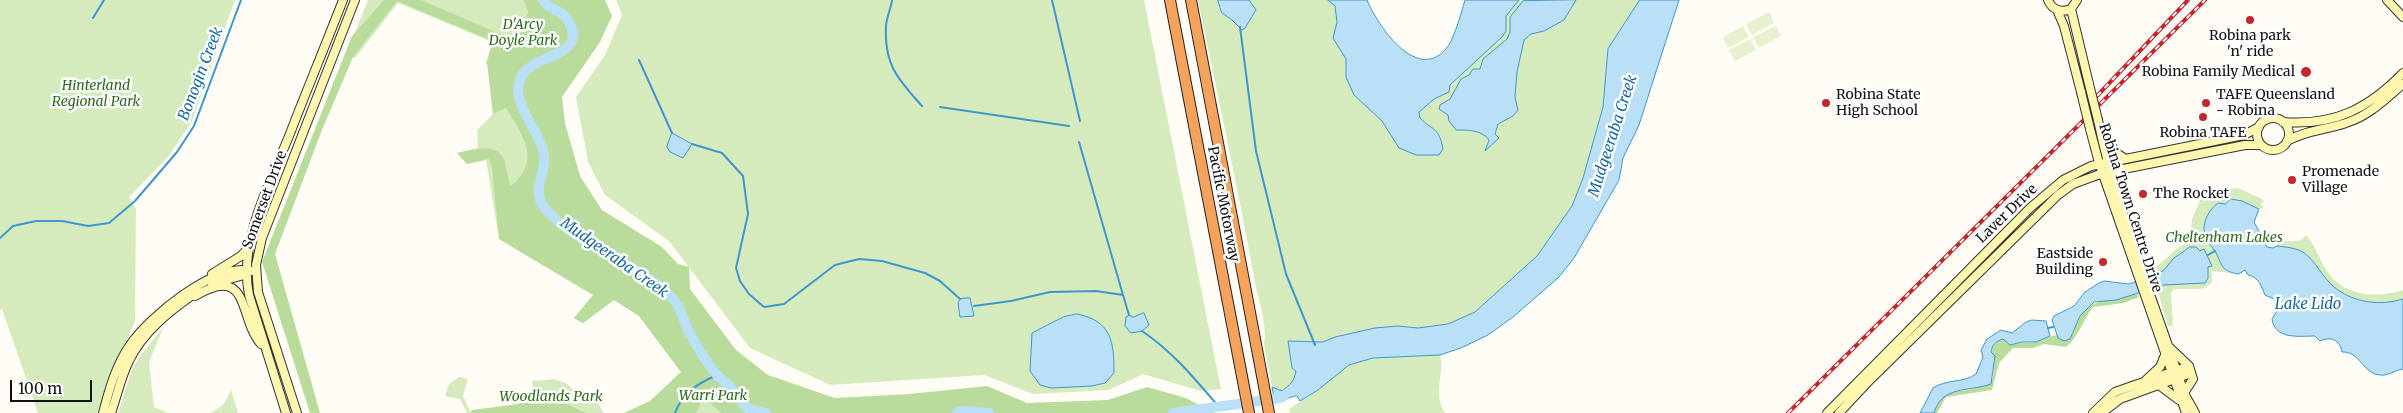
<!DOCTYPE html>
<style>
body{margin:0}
#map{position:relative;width:2403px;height:413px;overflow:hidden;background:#fffdf5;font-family:Merriweather,serif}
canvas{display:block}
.scale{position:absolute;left:10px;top:380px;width:82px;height:22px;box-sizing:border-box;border:2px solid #111;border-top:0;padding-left:6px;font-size:15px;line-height:18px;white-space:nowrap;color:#111;-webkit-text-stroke:4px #fff;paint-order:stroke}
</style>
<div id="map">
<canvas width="2403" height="413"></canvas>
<div class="scale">100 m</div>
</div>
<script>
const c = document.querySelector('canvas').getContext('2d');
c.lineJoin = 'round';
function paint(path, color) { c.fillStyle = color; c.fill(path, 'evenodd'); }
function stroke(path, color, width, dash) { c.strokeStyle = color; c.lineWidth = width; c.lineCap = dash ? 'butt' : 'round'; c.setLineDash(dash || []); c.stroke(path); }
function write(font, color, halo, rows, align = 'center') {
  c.font = font + ' Merriweather,serif'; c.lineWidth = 5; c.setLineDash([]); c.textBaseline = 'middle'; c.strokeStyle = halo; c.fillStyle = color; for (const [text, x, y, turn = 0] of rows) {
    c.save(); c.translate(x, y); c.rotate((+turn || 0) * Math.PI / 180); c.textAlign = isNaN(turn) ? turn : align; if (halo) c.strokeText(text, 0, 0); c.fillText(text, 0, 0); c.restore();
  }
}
paint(new Path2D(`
 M0,0H235L192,121L168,157L129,197L136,209L135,321L97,413H38L2,309L0,310Z
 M368,0H543L529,124L766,413H624L650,401L681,372L639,316L614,300L583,323L574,318L593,295L499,239L486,160L467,164L457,153L478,148L477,130L493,114L489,69L486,63L492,42L398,3L355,58L346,55Z
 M616,0H1144L1221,389L1201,391L1143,374L1109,390L1033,394L984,375L830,385L750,348L669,241L605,195L588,162L576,97L605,55L622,15Z
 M1198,0H1350L1370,51L1435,71L1492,0H1640L1608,49L1603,107L1583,178L1572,206L1537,256L1475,312L1448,324L1418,328L1398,326L1375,328L1323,342L1293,341L1289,346L1292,368L1296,371C1294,383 1289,387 1280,392L1272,387L1264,344C1268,327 1257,295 1254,277C1237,184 1217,92 1198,0Z
 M2238,188L2264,200L2261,204L2264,207L2259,209L2254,222L2267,247L2273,248L2283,241H2300L2306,235C2317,247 2320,263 2330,275C2347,297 2380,298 2403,290V369C2395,370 2389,376 2380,375C2363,374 2360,351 2342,352C2340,340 2331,336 2320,341L2315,336C2299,337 2275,340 2272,319C2282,310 2278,298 2265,295C2261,286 2259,277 2248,275L2245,270L2239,274L2212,271V283L2202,289H2175L2171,292L2173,326H2168L2152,271L2180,246L2190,242L2192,219L2200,200L2222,189Z
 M164,326L149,362L154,407L168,413H118L131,372L137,360Z
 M1440,355C1445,375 1432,391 1445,413H1290L1289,409L1318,390L1349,365L1373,358Z
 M459,377L468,379L463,396L471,413H467L460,399L445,396L449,384Z
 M554,379L566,383L580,395H592L604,413H477L534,403L532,381Z
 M231,390L238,413H211L224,404Z`), '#d5ebbd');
paint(new Path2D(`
 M384,0H421L507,37L521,33L528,12L524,0H605L612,16L600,42L562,97L565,123L580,176L602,210L662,247L678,264L689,267L690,289L736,350L768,375L835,398L909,394L987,386L1027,403L1108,400L1147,387L1186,398L1214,413H721L704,397L696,413H624L650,401L681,372L639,316L614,300L583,323L574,318L593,295L499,239L492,168L489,159L467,164L457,153C471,150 497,142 504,159C507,168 507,178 511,186C542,160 523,136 506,108L493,114L487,62L493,41L397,1L353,57L322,130L275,254L320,413H310L262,262L352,36Z
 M2138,294L2139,297L2124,303L2093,307C2082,321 2080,335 2066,347L2044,344L2033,348H2013L1999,363L1992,390L1946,397L1937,413H1934C1941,389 1951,393 1971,389C1979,388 1986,382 1993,378L1995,356L1991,353C1992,345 1996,341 2004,339L2010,345C2017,343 2022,343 2030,343C2038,343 2047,336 2057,335L2058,338L2073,334C2084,295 2106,302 2138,294Z
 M536,396L556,399L586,413H470L472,410L518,404Z`), '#b9dc9c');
paint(new Path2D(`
 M1769,12L1774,23L1752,35L1746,24Z
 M1743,26L1749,37L1728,48L1723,37Z
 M1776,26L1781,36L1759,48L1753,37Z
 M1750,39L1756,50L1735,61L1729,50Z`), '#e6f2cf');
const water = new Path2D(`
 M1218,0H1249L1256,10L1245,28L1242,30L1232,20L1222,13Z
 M1328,0H1367C1377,24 1415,82 1445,50C1454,41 1461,13 1465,0H1519L1506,16V31L1502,37L1450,85L1449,92L1434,99L1419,112L1420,118C1433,131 1439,127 1443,149L1439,155H1416L1399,148L1382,121L1354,95L1346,77V59L1333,38L1337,22L1335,6Z
 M1576,0L1564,20L1544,31L1531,34L1524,40L1517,72L1515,97L1518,110L1513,116L1498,124L1495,134L1499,138L1485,151L1489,140C1482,130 1468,130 1456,130L1449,121L1448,115L1439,109L1440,105L1450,99L1461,79L1469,75L1473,69H1480L1483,59L1507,39L1510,32V17L1523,1Z
 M1640,0H1679L1639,125L1623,158L1619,180L1574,258L1559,277L1513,317L1488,335L1461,348L1440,355L1373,358L1349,365L1318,390L1300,401L1297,396C1288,396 1284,403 1275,402L1272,387L1282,391C1291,383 1293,384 1296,371L1292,368L1288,341L1323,342L1335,337L1375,328L1398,326L1418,328L1448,324L1475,312L1537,256L1572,206L1583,178L1603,107L1608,49Z
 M672,133L692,144L683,158L670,152L667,147Z
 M2231,199L2242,201L2259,209L2254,222L2267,247L2273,248L2277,246C2286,247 2296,248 2303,252C2316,261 2322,277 2334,287C2354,303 2380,306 2403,299V369C2395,370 2389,376 2380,375C2363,374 2360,351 2342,352C2340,340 2331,336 2320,341L2315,336C2299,336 2275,340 2272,319L2278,309L2274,299L2265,295C2261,286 2259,277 2248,275L2245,270L2239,274C2220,271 2223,266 2215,251C2213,248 2210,245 2208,242C2199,228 2207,211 2218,203L2225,204Z
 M2190,247H2196L2200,251L2204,249L2212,266L2208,267V278L2205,283L2164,285L2116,300L2094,302L2080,316L2070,339L2064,341L2058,338L2052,320L2054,316L2074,306L2085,292L2099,283L2104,281L2129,284L2155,275L2164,270L2173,259Z
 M970,298L974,316L960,317L958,303L960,299Z
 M1144,313L1149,325L1142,331L1131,333L1125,326L1126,317L1129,315L1133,317Z
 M1077,314C1112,321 1114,342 1114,373L1105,383L1092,386L1051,388L1040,385L1030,371L1032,333L1063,317Z
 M2032,320L2046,321L2050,336L2036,342H2022L2010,345L2003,339C1996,341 1992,345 1991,352L1995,356L1991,384C1969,392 1942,385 1934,413H1920L1933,388C1946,379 1964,383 1976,374L1983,357L1981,350L1987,339L2001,330L2012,333L2026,322Z`);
paint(water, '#b9e0f7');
stroke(water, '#3f96cf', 1);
stroke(new Path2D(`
 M892,0C891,9 886,18 886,27C884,65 898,79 922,106
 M1052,0L1080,121
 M93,18L104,0
 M1240,27L1256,151L1286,274L1315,345
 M639,60L672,133
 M940,107L1069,126
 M1079,142L1123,295
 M692,144L722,153L743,176L748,214L736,268L740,281L749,294L764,307L784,304L835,265L859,259L882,261L925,273L940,281L960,299
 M0,238L13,226L36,221H62L88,226L109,223L135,201L177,152L194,126L241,0
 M2208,255L2215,251
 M974,306L1011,301L1050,292L1096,291L1123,295L1129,315
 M2048,328L2053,327
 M1142,331C1173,352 1195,379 1219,407
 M675,413C683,392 697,384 717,375`), '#3f96cf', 2);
stroke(new Path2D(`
 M543,0C549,10 562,10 568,20C594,66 509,47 519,97C523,118 545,140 544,160C544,177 532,191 544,207C575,246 640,262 673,299C681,307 683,320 688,330C696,345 705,361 717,375C722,380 728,384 733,390C738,395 742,404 747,408C752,411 760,411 766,413
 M957,413L962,411L989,413
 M1173,413L1281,398L1285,395`), '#b9e0f7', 10);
const secondary = new Path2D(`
 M2048,0C2052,10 2061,13 2071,9L2077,0
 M2387,0L2403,17
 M2071,9L2089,84
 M2057,10L2064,26L2081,92
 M2257 134a16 16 0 1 1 32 0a16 16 0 1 1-32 0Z
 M2098,120C2117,213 2155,303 2184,393L2195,413
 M2283,122C2334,126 2368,109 2403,73
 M2090,129L2099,163L2186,413
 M2101,133L2118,154L2124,158
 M2287,141C2306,130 2326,130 2346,123C2369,116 2385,99 2403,84
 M212,274L241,256L249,247
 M212,284L244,275
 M195,296C251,263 238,318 261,344
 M2170,348L2189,366L2193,379L2184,393
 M2146,380L2160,367L2165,355
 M2159,385L2179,400
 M103,413C109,390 116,365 130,345C149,317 215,262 251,271
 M111,413C117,396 121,377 129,361C143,331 171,310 197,292
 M286,413L249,295C238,239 271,182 291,131C308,87 326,44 343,0
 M297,413L258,292L256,265L262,238L355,0
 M1827,413L2030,208L2063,180L2091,166L2244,135L2259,127
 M1839,413L1866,384L2058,195L2073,184L2103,173L2245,145H2261
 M2093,413L2115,392L2189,366
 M2102,413L2120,399L2191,373`);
const highway = new Path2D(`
 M1170,0L1249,413
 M1191,0L1269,413`);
stroke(secondary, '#333', 10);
stroke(highway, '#222', 12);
stroke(secondary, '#fff6b0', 8);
stroke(highway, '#f5a25d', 10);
const rail = new Path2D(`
 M2097,96L2188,0
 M1788,413L2205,0`);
stroke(rail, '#c4262e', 4);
stroke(rail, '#fff', 2, [5.5]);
const secondaryBridge = new Path2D(`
 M2089,84L2098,120
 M2081,92L2090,129`);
stroke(secondaryBridge, '#333', 10, []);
stroke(secondaryBridge, '#fff6b0', 8);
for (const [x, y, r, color] of [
 [2250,20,5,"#c4262e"],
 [2306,72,6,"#c4262e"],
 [1826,103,5,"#c4262e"],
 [2206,103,5,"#c4262e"],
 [2203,117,5,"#c4262e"],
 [2292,180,5,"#c4262e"],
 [2143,194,5,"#c4262e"],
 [2103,262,5,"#c4262e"]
]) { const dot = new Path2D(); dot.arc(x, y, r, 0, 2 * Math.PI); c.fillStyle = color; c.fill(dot); stroke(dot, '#fff', 2); }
write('italic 14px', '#2f6b1f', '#fff', [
 ["D'Arcy",523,25],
 ["Doyle Park",523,41],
 ["Hinterland",96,86],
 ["Regional Park",96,102],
 ["Cheltenham Lakes",2224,238],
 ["Warri Park",713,396],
 ["Woodlands Park",551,397]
]);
write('14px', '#111', '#fff', [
 ["Robina park",2250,36,"center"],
 ["'n' ride",2250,52,"center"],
 ["Robina Family Medical",2295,72,"right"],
 ["Robina State",1836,95],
 ["High School",1836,111],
 ["TAFE Queensland",2216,95],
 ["- Robina",2216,111],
 ["Robina TAFE",2203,133,"center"],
 ["Promenade",2302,172],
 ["Village",2302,188],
 ["The Rocket",2153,194],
 ["Eastside",2093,254,"right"],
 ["Building",2093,270,"right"]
], 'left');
write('14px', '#111', '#fff', [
 ["Somerset Drive",265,200,-70],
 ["Pacific Motorway",1223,204,79],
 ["Robina Town Centre Drive",2130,208,72],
 ["Laver Drive",2007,214,-44]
]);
write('italic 15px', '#1768a6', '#fff', [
 ["Bonogin Creek",201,74,-69],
 ["Mudgeeraba Creek",1613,136,-72],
 ["Mudgeeraba Creek",614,258,35],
 ["Lake Lido",2308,305]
]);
</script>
